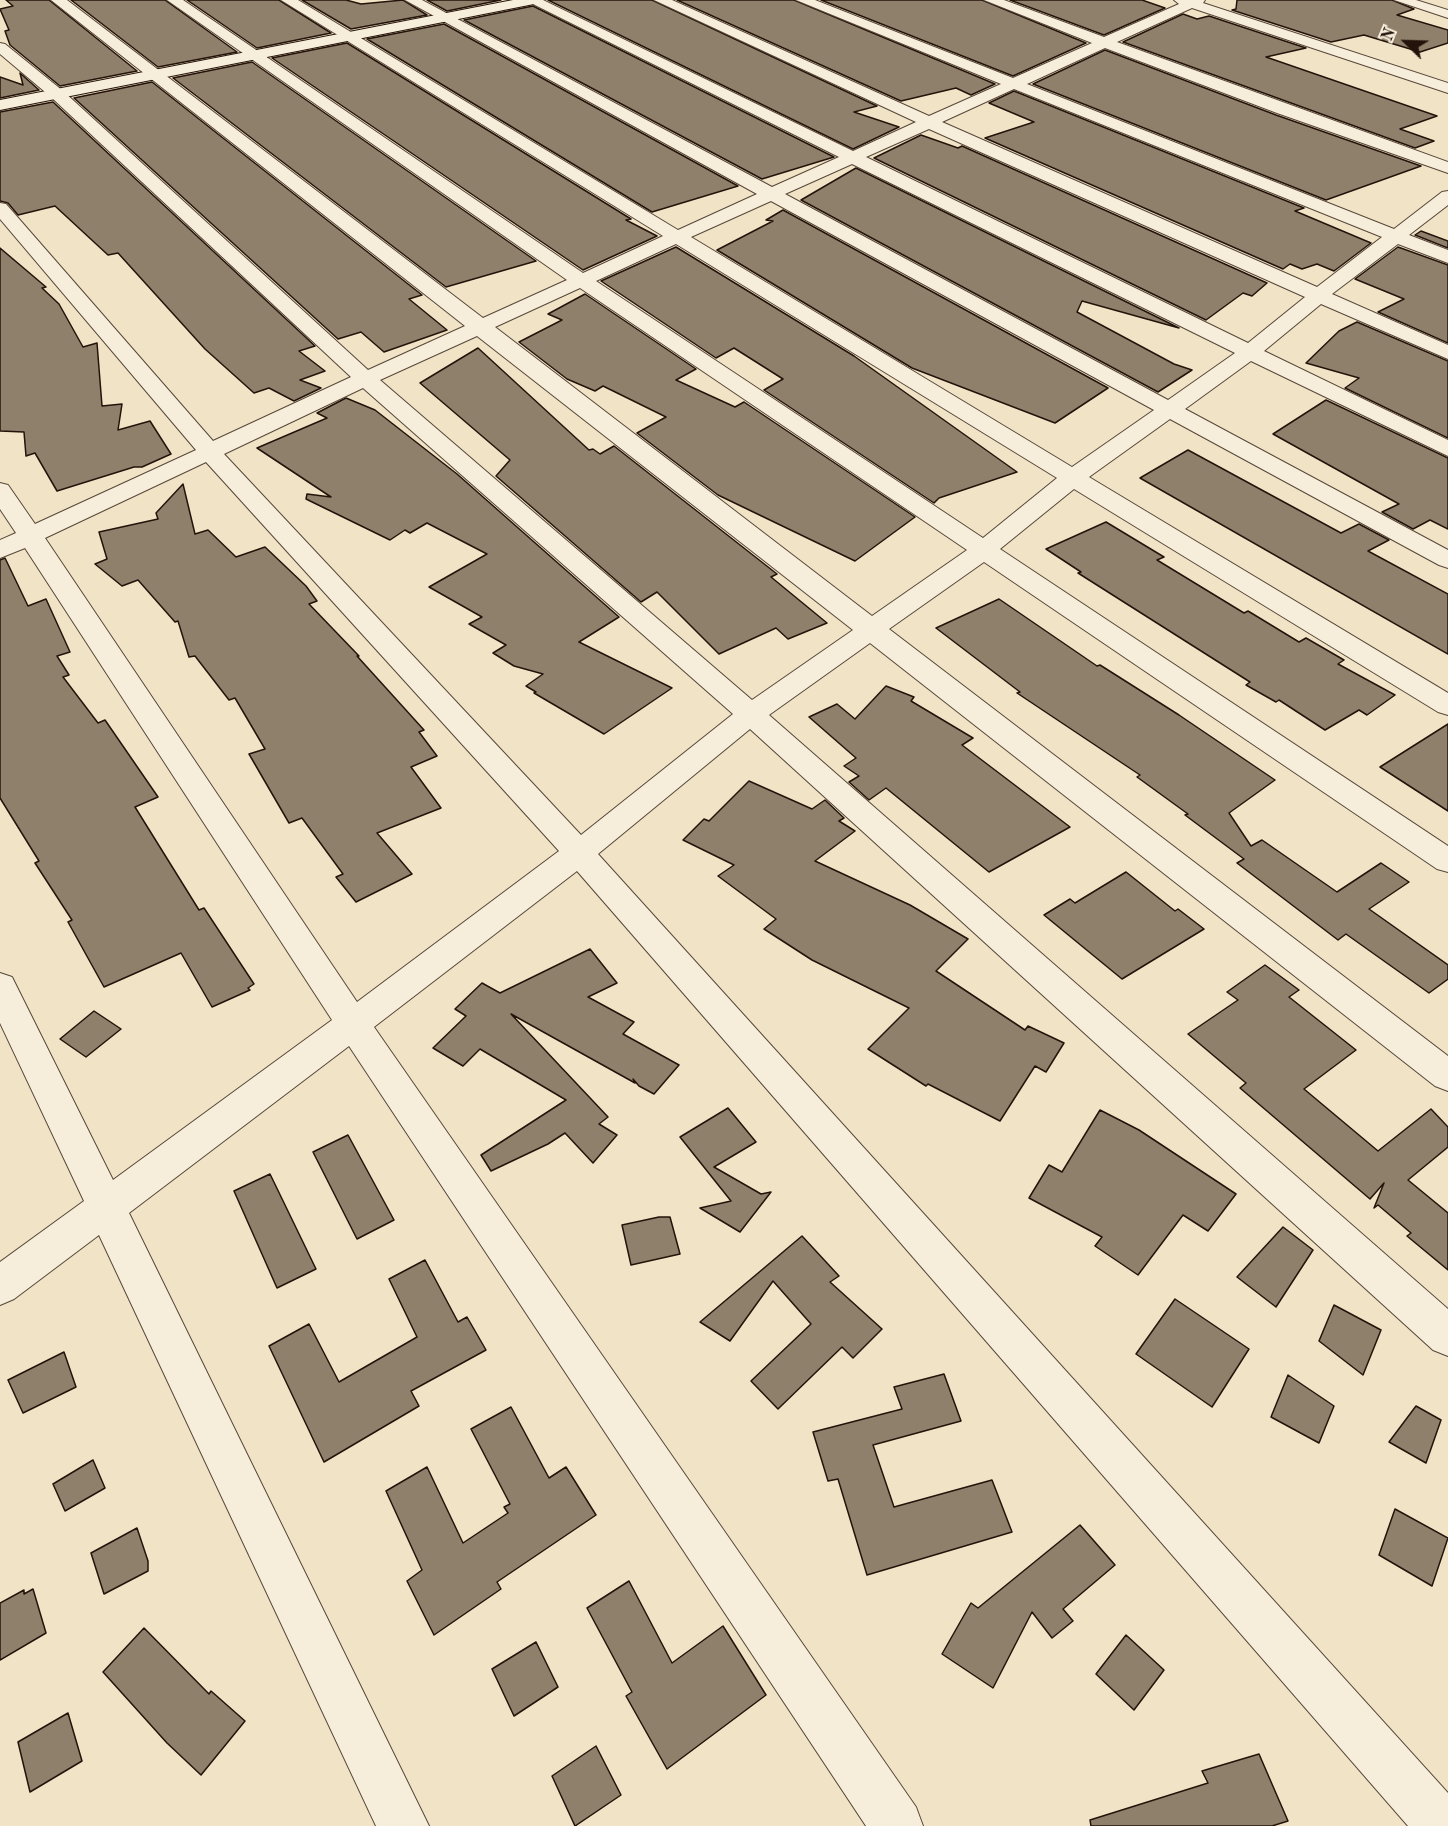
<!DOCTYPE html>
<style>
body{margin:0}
#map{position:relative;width:1448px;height:1826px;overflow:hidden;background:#f1e4c6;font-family:"Old Standard TT",serif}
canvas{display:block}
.north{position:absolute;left:1376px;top:12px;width:60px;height:60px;-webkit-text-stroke:4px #f6edda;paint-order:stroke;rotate:293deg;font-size:16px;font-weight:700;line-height:24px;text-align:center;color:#24130a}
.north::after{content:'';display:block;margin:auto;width:21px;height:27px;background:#24130a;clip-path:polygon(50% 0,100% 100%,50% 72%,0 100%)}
</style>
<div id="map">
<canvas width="1448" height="1826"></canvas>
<div class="north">N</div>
</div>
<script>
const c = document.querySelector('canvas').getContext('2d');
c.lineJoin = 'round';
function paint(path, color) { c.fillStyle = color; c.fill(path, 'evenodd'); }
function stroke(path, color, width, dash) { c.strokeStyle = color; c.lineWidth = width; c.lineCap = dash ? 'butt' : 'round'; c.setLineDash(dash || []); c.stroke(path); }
const building = new Path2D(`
 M6,0H49L137,71L60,86L10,45L5,31L9,30L0,9L13,6Z
 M71,0H165L237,52L158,67Z
 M187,0H279L331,33L257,48Z
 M302,0H346L361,4L403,0L427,15L351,29Z
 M427,0H501L447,11Z
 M548,0H652L877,106L854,112L899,127L853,149Z
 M677,0H794L995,84L971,95L956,88L901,101Z
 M821,0H982L1086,43L1013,76Z
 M1010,0H1142L1165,8L1104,35Z
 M1237,0H1392L1414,9L1397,15L1448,30V43L1420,52L1364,35L1331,42L1232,10L1236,9Z
 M533,6L834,157L762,179L464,20Z
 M1183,14L1197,19L1209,16L1306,48L1266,57L1437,116L1400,129L1434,141L1415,148L1123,42Z
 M444,24L738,186L652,212L367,39Z
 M347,43L631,219L626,220L657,236L583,270L272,58Z
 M1105,50L1276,115L1421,166L1326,200L1033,84Z
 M252,62L536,261L446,287L173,78Z
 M20,73L39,90L0,98V77L23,85Z
 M152,82L422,295L409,299L447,330L384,352L361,332L338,339L74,98Z
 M1014,91L1304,208L1295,211L1371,243L1334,271L1317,264L1302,269L1290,264L1283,269L985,138L1034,122L989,103Z
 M53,102L315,346L299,351L325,371L300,380L321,388L294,401L269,388L254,393L205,349L118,253L108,255L55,206L18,215L8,203L0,201V112Z
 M921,135L958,148L962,146L1267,283L1252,296L1243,293L1206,320L874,158Z
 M856,168L1179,328L1082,301L1077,312L1174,364L1192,370L1158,392L801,200Z
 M783,210L1108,388L1055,423L912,368L717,250L773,221L766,220Z
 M1421,231L1448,241V248L1415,235Z
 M676,247L854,356L1017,472L939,498L934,503L764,390L783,379L734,348L716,358L601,281Z
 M1398,247L1448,265V343L1378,312L1404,299L1355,279Z
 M0,248L46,287L42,288L59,304L83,347L97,343L102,406L122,404L118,430L150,421L171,454L142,467H134L57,491L35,453L26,456L24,432L0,431Z
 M585,294L696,369L676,380L735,407L744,402L915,517L855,561L718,495L637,433L666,417L603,386L595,391L567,379L519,342L562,320L548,314Z
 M1357,322L1448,361V438L1345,388L1359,378L1306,363L1339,331Z
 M478,348L589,450L593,449L600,454L614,446L777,574L771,577L827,623L788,639L776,628L719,654L657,592L641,602L496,476L510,460L420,383Z
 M346,398L375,410L457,474L619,617L579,642L672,688L604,734L534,693L536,692L526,686L543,674L514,666L493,653L506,645L469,624L482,617L429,587L487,554L427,523L410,533L405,530L390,540L306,499L307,494L331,497L257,448L327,418L317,413Z
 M1326,400L1448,458V529L1430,520L1413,529L1382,512L1399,504L1273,434Z
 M1188,450L1341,533L1359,524L1389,540L1368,551L1448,594V654L1140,478Z
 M183,484L195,534L208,530L236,557L265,547L306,586L317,601L309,604L359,656H357L424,730L419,732L437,756L411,767L441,808L377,833L412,874L356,902L336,877L343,874L302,818L289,823L249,754L265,749L235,698L229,700L195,656L189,657L178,621L175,622L138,580L122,586L95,564L107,559L99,532L158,519L156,513Z
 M1106,522L1164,557L1157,560L1244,613L1248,611L1299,642L1306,638L1344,660L1338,664L1395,695L1367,715L1359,710L1325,730L1279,700L1276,702L1246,685L1250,682L1078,573L1081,572L1046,549Z
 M5,558L28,606L46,599L70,652L57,656L69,675L63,677L98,723L105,720L158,797L135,807L199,910L204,908L254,984L248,988L250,990L212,1007L181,953L104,987L68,922L72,920L35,863L39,861L0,798V560Z
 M999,599L1097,666L1100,665L1179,715L1275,780L1229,813L1251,846L1262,840L1337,892L1381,863L1409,882L1369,909L1448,965V979L1429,993L1346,934L1338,940L1237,863L1244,859L1185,815L1188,814L1137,777L1140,775L1017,693L1020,692L936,628Z
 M886,686L914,697L911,701L973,738L962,745L1070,827L989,872L886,788L869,800L849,782L859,776L844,766L856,758L809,717L837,704L855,719Z
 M1448,724V811L1380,767Z
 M749,781L812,809L825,800L844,818L839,821L855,831L815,861L910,905L968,939L936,971L1025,1030L1028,1026L1064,1043L1046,1072L1035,1066L1000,1121L928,1084L926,1086L868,1049L909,1008L812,960L764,929L776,919L718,876L734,865L683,840L704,819L709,821Z
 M1126,872L1175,911L1178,909L1204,929L1122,979L1044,915L1070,899L1075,903Z
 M590,949L617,983L588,997L634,1022L623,1034L679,1065L654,1094L639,1086L633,1079L635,1083L511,1014L608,1117L599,1124L617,1135L593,1163L565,1133L548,1144L491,1171L481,1155L566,1100L480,1049L463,1066L433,1048L466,1016L455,1009L482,983L500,993Z
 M1265,965L1299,990L1289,997L1356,1050L1304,1089L1378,1151L1431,1109L1448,1127V1147L1408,1180L1448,1213V1270L1407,1236L1411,1233L1378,1205L1374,1208L1384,1183L1370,1199L1240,1088L1246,1083L1188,1034L1238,1000L1227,992Z
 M94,1011L121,1029L86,1057L60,1039Z
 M728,1108L756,1142L714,1167L761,1194L771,1192L740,1232L700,1208L731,1201L680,1137Z
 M1100,1110L1139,1130L1236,1194L1208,1231L1183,1215L1138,1275L1095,1246L1102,1237L1029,1198L1049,1165L1062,1172Z
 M348,1135L394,1220L357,1239L313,1152Z
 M270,1174L316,1269L277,1288L234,1191Z
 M659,1217H670L680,1254L631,1265L622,1225Z
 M1283,1227L1313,1250L1276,1307L1237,1277Z
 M802,1236L839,1276L830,1282L882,1329L853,1358L842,1347L778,1409L751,1381L811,1324L773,1281L730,1341L700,1322Z
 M425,1260L458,1322L467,1317L486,1350L411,1391L419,1406L324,1462L269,1346L309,1324L339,1382L417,1337L389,1279Z
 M1175,1299L1249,1349L1212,1407L1136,1354Z
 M1334,1305L1381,1330L1363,1375L1319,1341Z
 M64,1352L76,1387L23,1413L8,1380Z
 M944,1374L961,1421L873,1445L894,1507L992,1480L1012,1532L867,1575L838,1479L828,1481L813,1432L902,1409L894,1387Z
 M1288,1375L1334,1406L1319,1443L1271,1417Z
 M1416,1406L1441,1420L1426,1463L1389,1442Z
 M511,1407L549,1478L566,1467L596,1515L497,1582L501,1589L434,1635L407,1581L422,1570L386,1491L427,1467L463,1543L508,1513L504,1507L510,1504L471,1429Z
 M93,1460L105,1488L65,1511L53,1484Z
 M1395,1509L1448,1538L1432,1586L1379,1555Z
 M1080,1525L1115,1565L1063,1609L1073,1621L1052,1638L1032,1612L993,1688L942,1654L971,1603L978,1608Z
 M137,1528L148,1561V1571L104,1594L91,1553Z
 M629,1581L672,1663L723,1626L766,1695L667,1769L626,1696L632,1692L587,1608Z
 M33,1589L46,1633L0,1660V1603L24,1590V1594Z
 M144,1628L209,1694L211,1691L245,1721L201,1775L167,1743L103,1672Z
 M1126,1635L1164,1670L1134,1710L1096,1674Z
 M536,1642L558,1687L514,1716L492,1669Z
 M68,1713L82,1761L30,1792L18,1742Z
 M596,1746L621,1795L575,1826L552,1776Z
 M1259,1754L1288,1821L1272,1826H1091L1090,1820L1208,1783L1202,1771Z`);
paint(building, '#8f806c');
stroke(building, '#24130a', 1.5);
const street = new Path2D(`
 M51,0H67L483,318L567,280L167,0H183L583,273L663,236L281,0H298L678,230L757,194L405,0H422L772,187L839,157L525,0H543L853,151L916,122L654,0H672L929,116L1001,84L796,0H815L1013,78L1092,43L984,0H1004L1104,37L1179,4L1174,0H1205L1203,3L1448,83V93L1192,8L1117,42L1448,162V173L1277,113L1105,48L1027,84L1394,229L1442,192L1448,191V205L1409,235L1448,250V263L1398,244L1332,294L1448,345V359L1321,304L1264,351L1448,440V456L1251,361L1185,409L1448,550V568L1439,565L1170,419L1089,477L1448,693V715L1438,712L1074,489L1000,549L1448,846V872L1437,869L984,562L889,629L1448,1056V1091L1435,1086L870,643L769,715L1448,1309V1356L1433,1350L750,729L598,854L1448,1793V1826H1408L577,871L374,1027L916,1807L923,1826H866L349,1046L129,1213L429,1826H376L99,1235L14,1299L0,1305V1262L84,1201L0,1023V973L12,977L113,1180L332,1020L25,548L0,558V540L16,533L0,509V483L8,485L35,524L196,450L0,219V203L6,204L213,441L351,377L51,97L0,54V43L5,44L63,91L368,370L465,326ZM1014,89L1382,237L1317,287L942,122ZM929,129L1305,297L1248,343L866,157ZM852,164L1235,353L1168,400L785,194ZM771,201L1154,410L1072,467L691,237ZM676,244L1057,478L983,538L596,281ZM580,288L967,550L872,616L495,327ZM477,336L853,630L752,700L380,380ZM363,388L733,714L581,835L224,454ZM206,462L559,851L357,1002L45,538Z
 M1394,0H1416L1448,10V18Z`);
const secondary = new Path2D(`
 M513,0H541L534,4L0,110V100Z`);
stroke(street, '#574739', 2);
stroke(secondary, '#24130a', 2);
paint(street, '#f6edda');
paint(secondary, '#f6edda');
</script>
